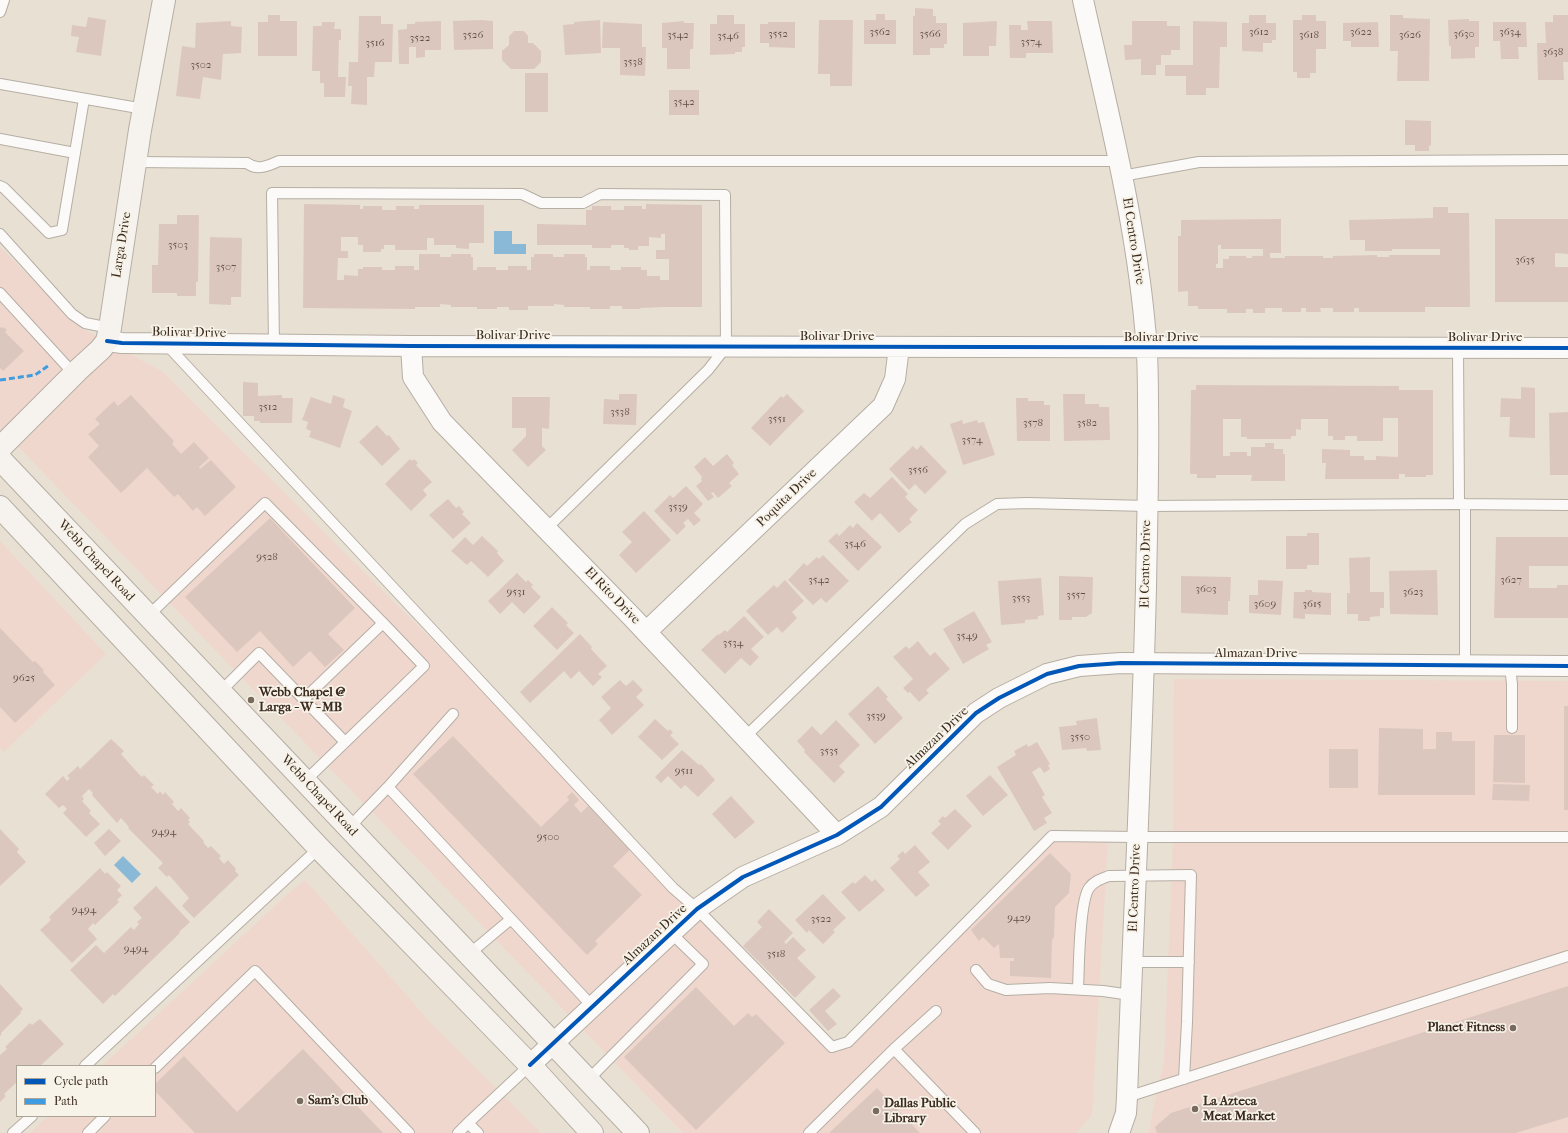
<!DOCTYPE html>
<style>
body{margin:0}
#map{position:relative;width:1568px;height:1133px;overflow:hidden;background:#e8e0d2;font-family:"IM FELL French Canon",serif}
canvas{display:block}
.legend{position:absolute;left:16px;top:1065px;width:140px;height:52px;box-sizing:border-box;background:#f7f3e8;border:1px solid #aca397;margin:0;padding:5px 7px;list-style:none;font-size:12px;color:#3b2a1e}
.legend li{display:flex;align-items:center;gap:8px;height:20px}
.legend b{width:20px;border:1px solid #aca397}
</style>
<div id="map">
<canvas width="1568" height="1133"></canvas>
<ul class="legend">
<li><b style="height:5px;background:#0057b8"></b>Cycle path</li>
<li><b style="height:5px;background:#3f9ce0"></b>Path</li>
</ul>
</div>
<script>
const c = document.querySelector('canvas').getContext('2d');
c.lineJoin = 'round';
function paint(path, color) { c.fillStyle = color; c.fill(path, 'evenodd'); }
function stroke(path, color, width, dash) { c.strokeStyle = color; c.lineWidth = width; c.lineCap = dash ? 'butt' : 'round'; c.setLineDash(dash || []); c.stroke(path); }
function write(font, color, halo, rows, align = 'center') {
  c.font = font + ' "IM FELL French Canon",serif'; c.lineWidth = 3.5; c.setLineDash([]); c.textBaseline = 'middle'; c.strokeStyle = halo; c.fillStyle = color; for (const [text, x, y, turn = 0] of rows) {
    c.save(); c.translate(x, y); c.rotate((+turn || 0) * Math.PI / 180); c.textAlign = isNaN(turn) ? turn : align; if (halo) c.strokeText(text, 0, 0); c.fillText(text, 0, 0); c.restore();
  }
}
paint(new Path2D(`
 M0,247L80,327L163,372L843,1049L1054,840L1108,841L1092,1115L1076,1133H683L0,428Z
 M0,541L106,654L4,752L0,747Z
 M1174,679L1568,681V1133H1148L1164,1061L1173,841Z
 M305,880L431,1023L541,1133H30L48,1116H155V1066H102L290,892Z`), '#f0d7ce');
paint(new Path2D(`
 M494,231H512V244H526V254H494Z
 M123,856L141,874L132,883L114,865Z`), '#89b9d6');
paint(new Path2D(`
 M915,8L933,9V16H936V23H947V44H944V48H930V55H913V16H915Z
 M876,14H885V20H896V44H864V20H876Z
 M268,15H280V21H297V56H258V22H268Z
 M717,15H734V24H745V47H742V52H735V54L710,55V24H717Z
 M1249,15H1266V23H1276V40H1272V43H1263V52L1242,51V23H1249Z
 M1302,15H1316V21H1326V49H1316V73H1310V78H1297V72H1293V20H1302Z
 M1390,15H1403V18L1430,19L1429,81H1397L1398,51H1390Z
 M1553,15H1568V62H1563L1564,80H1538L1537,43H1546L1545,22H1553Z
 M359,16H381V24H393L392,62H375L374,77H367V105L351,104L352,86H348L349,62H358Z
 M88,17L106,20L101,56L76,52L79,37L71,36L72,25L86,27Z
 M1469,19V21H1479V47H1475V58L1451,59V46H1449L1448,20Z
 M482,20L493,21V49L454,50L453,21Z
 M600,20L601,53L565,55L563,25L574,24V22Z
 M819,20H853L852,86H830V74H818Z
 M231,21V26L242,27L241,53L223,54L221,80L203,77L200,99L176,96L182,46L195,48L196,23Z
 M441,21V50H425V57L416,58V47H409V64H399L398,30L407,29V24H415V22Z
 M684,21V23H694L693,49H690V69H667V48H662V23Z
 M997,21L996,46H989V56H963V23Z
 M1027,21H1052L1053,53H1026V58H1010L1009,25H1021V30H1028Z
 M1132,21H1167V26H1180V50H1171V55H1161V65H1156V75H1141V59L1125,60L1124,45H1132Z
 M1193,21L1227,22V47H1220L1219,88H1206V95H1186V76H1165V65H1193Z
 M322,22H335L334,29H341V40H339L338,77H346L345,97H324V83H320V71H312L313,26H322Z
 M603,22L642,24V47H646L645,76L620,75V48H602Z
 M768,22H795V48L769,47V43H760V24H768Z
 M1378,22L1379,47H1351V41H1343V23Z
 M1493,22H1526L1527,47H1518L1519,59H1501L1500,41H1493Z
 M514,31H524L528,36V43H533L541,51V62L534,69H511L502,60V51L509,45V36Z
 M525,73H548V112H525Z
 M669,90H699V115H669Z
 M1405,120L1431,121V145L1429,146V151H1415V145H1405Z
 M304,204L360,205V209H363V206H382V210H396V206H414V209H419V205H484V243H469V249L456,248V245H434V238H427V250H395V245H384V249H381V252H363V245H358V237H341V251H348V258H338L337,280H344V275L358,276V269H363V267H382V270H395V266H414V270H419V254H440V257H451V254H471V257H473V270H477V267H496V270H508V266H527V270H531V257H534V254H553V257H564V254H585V257H587V270H590V266H610V270H621V267H641V270H647V276H660V280H669V259H656V250H665V234H661V238L649,237V246H638V250H629V248H624V245H611V248H592V245H537V224L586,225V210H592V206H611V210H624V206H642V209H646V204L702,205V307H664L640,308V309H622V306H610V309H590V307H564V305L554,304V306H528V310H509V307H497V309H477V307H451V305L440,304V307H415V309L303,308Z
 M1433,207H1448V213H1469L1470,307H1425V312H1359V308H1354V312H1333V308H1320L1321,312H1306V308H1301V312H1282V308H1265V313H1253V309H1246V313H1227V309H1198V306H1188V291L1178,292V236H1181V220L1281,219V253H1270V258H1285V256H1323V258H1333V256L1377,255V257H1389V255H1440V249H1392V251H1365V240H1350L1349,220L1433,218ZM1218,245H1221V249H1263V256H1252V258H1246V256H1229V259H1223V268H1216V264H1218Z
 M177,215H199L198,282H196V296H177V293H152V265H158L159,224H177Z
 M1495,219H1568V254L1555,253V267H1568V302H1495Z
 M210,237L242,238L241,297H231V305L209,304Z
 M0,327L1,328L3,327L7,330L5,332L24,351L3,371L0,368Z
 M243,382L258,383V396L282,395V398H293L292,423H260V421H254V416H243Z
 M1196,385L1399,386V390H1433V475H1426V477H1405V474H1399V479H1325L1326,463H1322V449L1350,450V456H1364V460H1376V456L1398,457V418H1383V441H1357V436H1345V440H1333V436H1328V419H1301V430L1296,429V436H1291V439H1247V437H1241V419H1223V456H1230V452H1247V456H1251V447H1265V443H1274V449H1283V454H1285V481H1251L1252,475H1216V478H1197V474H1190L1191,390H1196Z
 M1521,387L1535,388V438L1509,437L1510,417H1500L1501,398L1521,399Z
 M619,394H637L636,425L603,424L604,399L619,400Z
 M787,394L804,411L770,446L751,428L781,396L783,398Z
 M1063,394H1085V404H1099V407H1109L1110,440L1064,441Z
 M131,395L174,441L172,444L181,454L194,442L209,458L199,467L200,469L211,460L236,487L205,516L197,507L193,511L178,494L174,497L147,468L121,493L88,457L99,446L88,434L100,424L95,419L114,401L118,406Z
 M333,395L345,399L343,407L352,411L340,448L309,437L311,431L306,429L308,422L302,420L311,397L331,404Z
 M512,397H550L549,429L542,428V446L546,450L528,467L512,450L526,436V428H512Z
 M1016,398H1028V401H1044V405H1050V441H1017Z
 M1568,412V475H1550L1549,413Z
 M962,420L963,424L977,420L978,423L984,422L995,455L963,465L950,424Z
 M377,425L387,436L389,435L400,449L382,466L359,442Z
 M921,445L947,472L925,494L915,484L909,490L889,469L913,446L917,450Z
 M727,454L734,463L732,465L739,474L729,483L732,486L718,498L713,492L711,493L714,497L708,501L696,486L702,481L701,479L702,477L694,467L705,457L713,466Z
 M410,459L412,461L414,459L418,463L416,465L432,482L423,490L427,495L411,511L385,484Z
 M892,477L908,494L905,497L918,510L909,519L912,522L899,533L880,513L872,521L854,502L864,493L870,498Z
 M686,486L703,504L694,513L701,520L694,526L688,519L683,523L686,526L677,535L654,511L670,495L673,498Z
 M448,499L456,508L459,506L464,512L462,514L471,523L453,539L429,515Z
 M644,511L671,540L636,573L619,555L632,542L622,532Z
 M270,518L355,608L328,634L344,650L325,667L310,651L293,667L260,631L237,652L185,597Z
 M857,523L882,547L858,571L828,541L837,533L839,536L850,525L853,528Z
 M1307,533H1319V565H1307V569H1286V536H1307Z
 M482,536L498,551L497,553L504,561L488,577L471,561L467,565L451,551L465,537L473,545Z
 M1496,537H1568V566H1529V588H1557V585H1568V618H1494Z
 M823,555L849,581L826,603L821,598L813,605L788,580L804,563L807,566L817,557L819,559Z
 M1370,557V592H1384V608H1380V616L1370,617V621H1358V614H1347V593H1350L1349,558Z
 M1437,570L1438,615L1390,614L1389,571Z
 M517,573L526,582L528,580L533,585L531,587L541,597L524,614L512,602L500,614L488,601Z
 M1059,576L1093,577L1092,613L1086,617H1072V620H1059Z
 M1181,576L1231,577L1230,601H1228V615L1181,613Z
 M1041,578L1044,615L1038,616V619L1025,620V623L1001,625L998,581Z
 M785,580L804,601L792,612L797,618L782,633L777,627L768,635L746,611L774,585L777,588Z
 M1258,580L1283,581L1281,615L1249,613V595H1258Z
 M1305,590H1312V592L1331,593V615L1305,614V619L1293,618L1294,592H1305Z
 M552,607L568,623L566,625L574,633L557,650L533,626Z
 M974,611L992,642L986,645L989,649L963,664L943,629Z
 M744,616L764,637L751,649L759,657L750,666L741,658L725,674L701,650L718,634L719,635L725,630L727,632Z
 M0,628L33,662L35,661L44,670L43,672L55,685L15,723L0,707Z
 M580,634L592,647L591,649L607,666L598,674L602,677L593,686L579,671L571,679L564,671L530,703L520,692Z
 M918,641L930,656L935,652L950,669L926,690L929,693L919,702L910,692L908,693L903,688L913,679L893,657L906,646L909,649Z
 M620,680L626,686L633,680L643,690L636,697L644,705L612,735L599,720L611,708L601,697Z
 M878,686L888,697L886,699L903,718L875,744L848,714Z
 M1564,706H1568V810H1564Z
 M1097,718L1101,750L1087,751L1086,748L1062,750L1059,727L1077,725L1076,721Z
 M655,719L668,731L670,729L673,733L670,735L679,744L662,760L638,737Z
 M836,720L860,745L839,766L845,772L834,783L804,752L805,750L797,741L812,726L821,735Z
 M1379,728L1423,729V749H1436V732H1452V741H1475V795H1378Z
 M1494,735H1525V783L1493,782Z
 M453,736L541,827L569,800L567,797L572,792L579,800L574,805L581,813L591,803L633,847L613,866L642,895L595,941L598,944L587,955L413,774Z
 M111,739L124,751L121,754L137,772L142,777L144,775L154,785L151,787L158,794L160,791L163,795L165,792L174,802L172,804L178,811L181,808L190,818L188,820L190,822L188,824L204,841L203,842L208,848L211,846L221,856L219,858L224,864L228,860L236,869L235,871L239,875L194,918L182,906L189,898L169,875L167,877L158,868L163,863L128,828L129,827L121,818L117,823L92,795L93,793L89,789L82,796L84,799L82,801L91,811L89,813L100,824L86,837L63,813L67,809L63,805L59,808L45,794L63,776L67,781L70,778L67,776L78,766L80,769Z
 M1037,742L1050,764L1048,765L1050,769L1044,773L1040,767L1032,772L1045,795L1042,797L1052,813L1044,818L1047,823L1034,831L997,767L1016,755L1014,751L1027,744L1028,747Z
 M1329,749H1358V788H1329Z
 M682,750L699,765L701,764L715,780L698,797L685,785L681,789L668,776L661,783L655,777Z
 M990,775L1008,795L983,816L966,796Z
 M1493,784L1530,785L1529,801L1492,800Z
 M731,796L755,822L735,839L712,814Z
 M955,809L972,826L948,850L931,833L941,824L938,821L943,816L945,818Z
 M0,829L19,849L17,852L26,862L0,886Z
 M109,829L121,841L105,856L94,843Z
 M915,845L930,862L918,872L930,885L916,897L890,868L900,859L897,856L903,851L905,854Z
 M1050,853L1071,874L1069,893L1055,907L1054,937L1052,940L1051,978L1010,976V961H1014V958H1000L999,944L994,948L983,937L979,941L971,930Z
 M100,868L105,874L107,872L121,886L117,890L122,895L117,900L119,902L95,925L93,923L88,929L97,939L72,963L40,930L51,920L49,917Z
 M865,875L872,882L875,879L885,890L859,912L841,892L853,882L855,884Z
 M156,886L190,922L179,932L180,933L115,996L113,994L103,1004L70,970L96,945L104,953L131,927L134,930L139,924L137,922L142,918L133,908Z
 M823,894L846,918L833,930L835,932L823,944L809,930L807,933L795,920Z
 M769,909L793,933L784,942L786,944L793,937L806,950L797,958L816,977L795,998L743,946L762,927L757,922Z
 M0,984L23,1009L20,1012L21,1013L1,1033L2,1034L0,1036Z
 M1568,986V1117L1516,1133H1157L1155,1127L1171,1113Z
 M696,987L734,1026L748,1013L752,1017L756,1014L785,1043L696,1130L624,1057Z
 M833,988L841,996L825,1011L837,1024L828,1031L809,1010Z
 M40,1019L64,1044L40,1066H17V1082L4,1094L6,1096L0,1102V1055L7,1049L5,1047L30,1023L32,1025Z
 M303,1049L383,1133H195L155,1091V1084L184,1056L237,1112Z
 M877,1088L920,1133H829Z`), '#dcc7be');
const lane = new Path2D(`
 M0,12L4,0
 M0,84L144,109
 M0,139L75,153
 M135,162L247,163C257,171 268,166 279,161H1119
 M1122,176L1199,162L1568,160
 M0,186L4,188L49,233L62,230L84,99
 M0,234L72,314L85,323L110,328
 M0,293L74,374
 M166,344L673,888L697,909L832,1047L848,1042L1052,836L1137,837H1568
 M274,345L272,193L522,194L541,203H583L600,194L725,195L726,347L708,370L546,529
 M1458,348L1459,504
 M148,616L265,503L383,623
 M1465,666V504
 M1510,666L1512,684V728
 M220,692L259,653L345,742
 M304,699L383,623L424,666L304,782
 M745,737L965,524L997,504L1027,503L1147,506L1459,504L1568,505
 M388,787L453,714
 M349,829L359,817L388,787L593,1007
 M468,955L511,919
 M1132,962H1189
 M976,970L988,984L1006,990L1050,988L1103,991L1131,995
 M1078,989C1079,969 1079,903 1089,888C1094,881 1101,879 1109,876L1191,875L1187,1022L1184,1079
 M894,1049L975,1133
 M85,1066L319,848
 M155,1068L255,971L409,1133
 M588,1080L703,964L671,933
 M1127,1097L1568,956
 M13,1133L32,1116
 M88,1133L105,1116
 M458,1133L468,1123
 M478,1133L468,1123L530,1065
 M809,1133L894,1049L936,1011`);
const street = new Path2D(`
 M1083,0C1107,108 1135,216 1145,327C1148,352 1148,378 1148,404C1149,465 1147,526 1146,587C1142,757 1133,927 1127,1097L1126,1113L1119,1133
 M107,341L122,343L411,346L1568,348
 M411,346L413,377L442,422L632,617L837,835
 M646,632L883,406L895,379L899,347
 M530,1065L697,909L743,877L837,835L881,807L976,713L999,698L1047,674L1079,666L1121,663L1568,666`);
const secondary = new Path2D(`
 M0,448L78,370L101,349L107,341L110,328L140,130L164,0
 M0,459L638,1133
 M0,507L319,848L530,1065L592,1133`);
stroke(lane, '#b5aea4', 12);
stroke(street, '#b5aea4', 22);
stroke(secondary, '#b5aea4', 24);
stroke(lane, '#fcfaf8', 10);
stroke(street, '#fcfaf8', 20);
stroke(secondary, '#f6f2ed', 22);
stroke(new Path2D(`
 M0,380L35,375L48,366`), '#3f9ce0', 3, [6, 3]);
stroke(new Path2D(`
 M107,341L122,343L411,346L1568,348
 M530,1065L697,909L743,877L837,835L881,807L976,713L999,698L1047,674L1079,666L1121,663L1568,666`), '#0057b8', 4);
for (const [x, y, r, color] of [
 [251,700,4,"#786a5d"],
 [1513,1028,4,"#786a5d"],
 [300,1101,4,"#786a5d"],
 [1195,1109,4,"#786a5d"],
 [876,1111,4,"#786a5d"]
]) { const dot = new Path2D(); dot.arc(x, y, r, 0, 2 * Math.PI); c.fillStyle = color; c.fill(dot); stroke(dot, '#f7f3e8', 1.5); }
write('11px', '#635146', null, [
 ["3562",880,32],
 ["3612",1259,32],
 ["3622",1361,32],
 ["3634",1510,32],
 ["3552",778,34],
 ["3566",930,34],
 ["3630",1464,34],
 ["3526",473,35],
 ["3542",678,35],
 ["3618",1309,35],
 ["3626",1410,35],
 ["3546",728,36],
 ["3522",420,38],
 ["3574",1031,42],
 ["3516",375,43],
 ["3638",1553,52],
 ["3538",633,62],
 ["3502",201,65],
 ["3542",684,102],
 ["3503",178,245],
 ["3635",1525,260],
 ["3507",226,267],
 ["3512",268,407],
 ["3538",620,412],
 ["3551",777,419],
 ["3578",1033,423],
 ["3582",1087,423],
 ["3574",972,440],
 ["3556",918,470],
 ["3539",678,507],
 ["3546",855,544],
 ["9528",267,557],
 ["3542",819,580],
 ["3627",1511,580],
 ["3603",1206,589],
 ["9531",516,592],
 ["3623",1413,592],
 ["3557",1076,595],
 ["3553",1021,598],
 ["3609",1265,604],
 ["3615",1312,604],
 ["3549",967,636],
 ["3534",733,643],
 ["9625",24,678],
 ["3539",876,716],
 ["3550",1080,737],
 ["3535",829,751],
 ["9511",684,771],
 ["9494",164,832],
 ["9500",548,837],
 ["9494",84,910],
 ["9429",1019,918],
 ["3522",821,919],
 ["9494",136,949],
 ["3518",776,954]
]);
write('13px', '#3b2a1e', '#f7f3e8', [
 ["El Centro Drive",1133,241,81],
 ["Larga Drive",122,245,-81],
 ["Bolivar Drive",189,333,1],
 ["Bolivar Drive",513,336],
 ["Bolivar Drive",837,337],
 ["Bolivar Drive",1161,338],
 ["Bolivar Drive",1485,338],
 ["Poquita Drive",787,498,-44],
 ["Webb Chapel Road",96,561,47],
 ["El Centro Drive",1146,564,-89],
 ["El Rito Drive",612,596,46],
 ["Almazan Drive",1256,654],
 ["Almazan Drive",937,738,-44],
 ["Webb Chapel Road",319,796,47],
 ["El Centro Drive",1135,888,-88],
 ["Almazan Drive",655,935,-43]
]);
write('bold 13px', '#3b2a1e', '#f7f3e8', [
 ["Webb Chapel @",259,693],
 ["Larga - W - MB",259,708],
 ["Planet Fitness",1505,1028,"right"],
 ["Sam's Club",308,1101],
 ["La Azteca",1203,1102],
 ["Meat Market",1203,1117],
 ["Dallas Public",884,1104],
 ["Library",884,1119]
], 'left');
</script>
